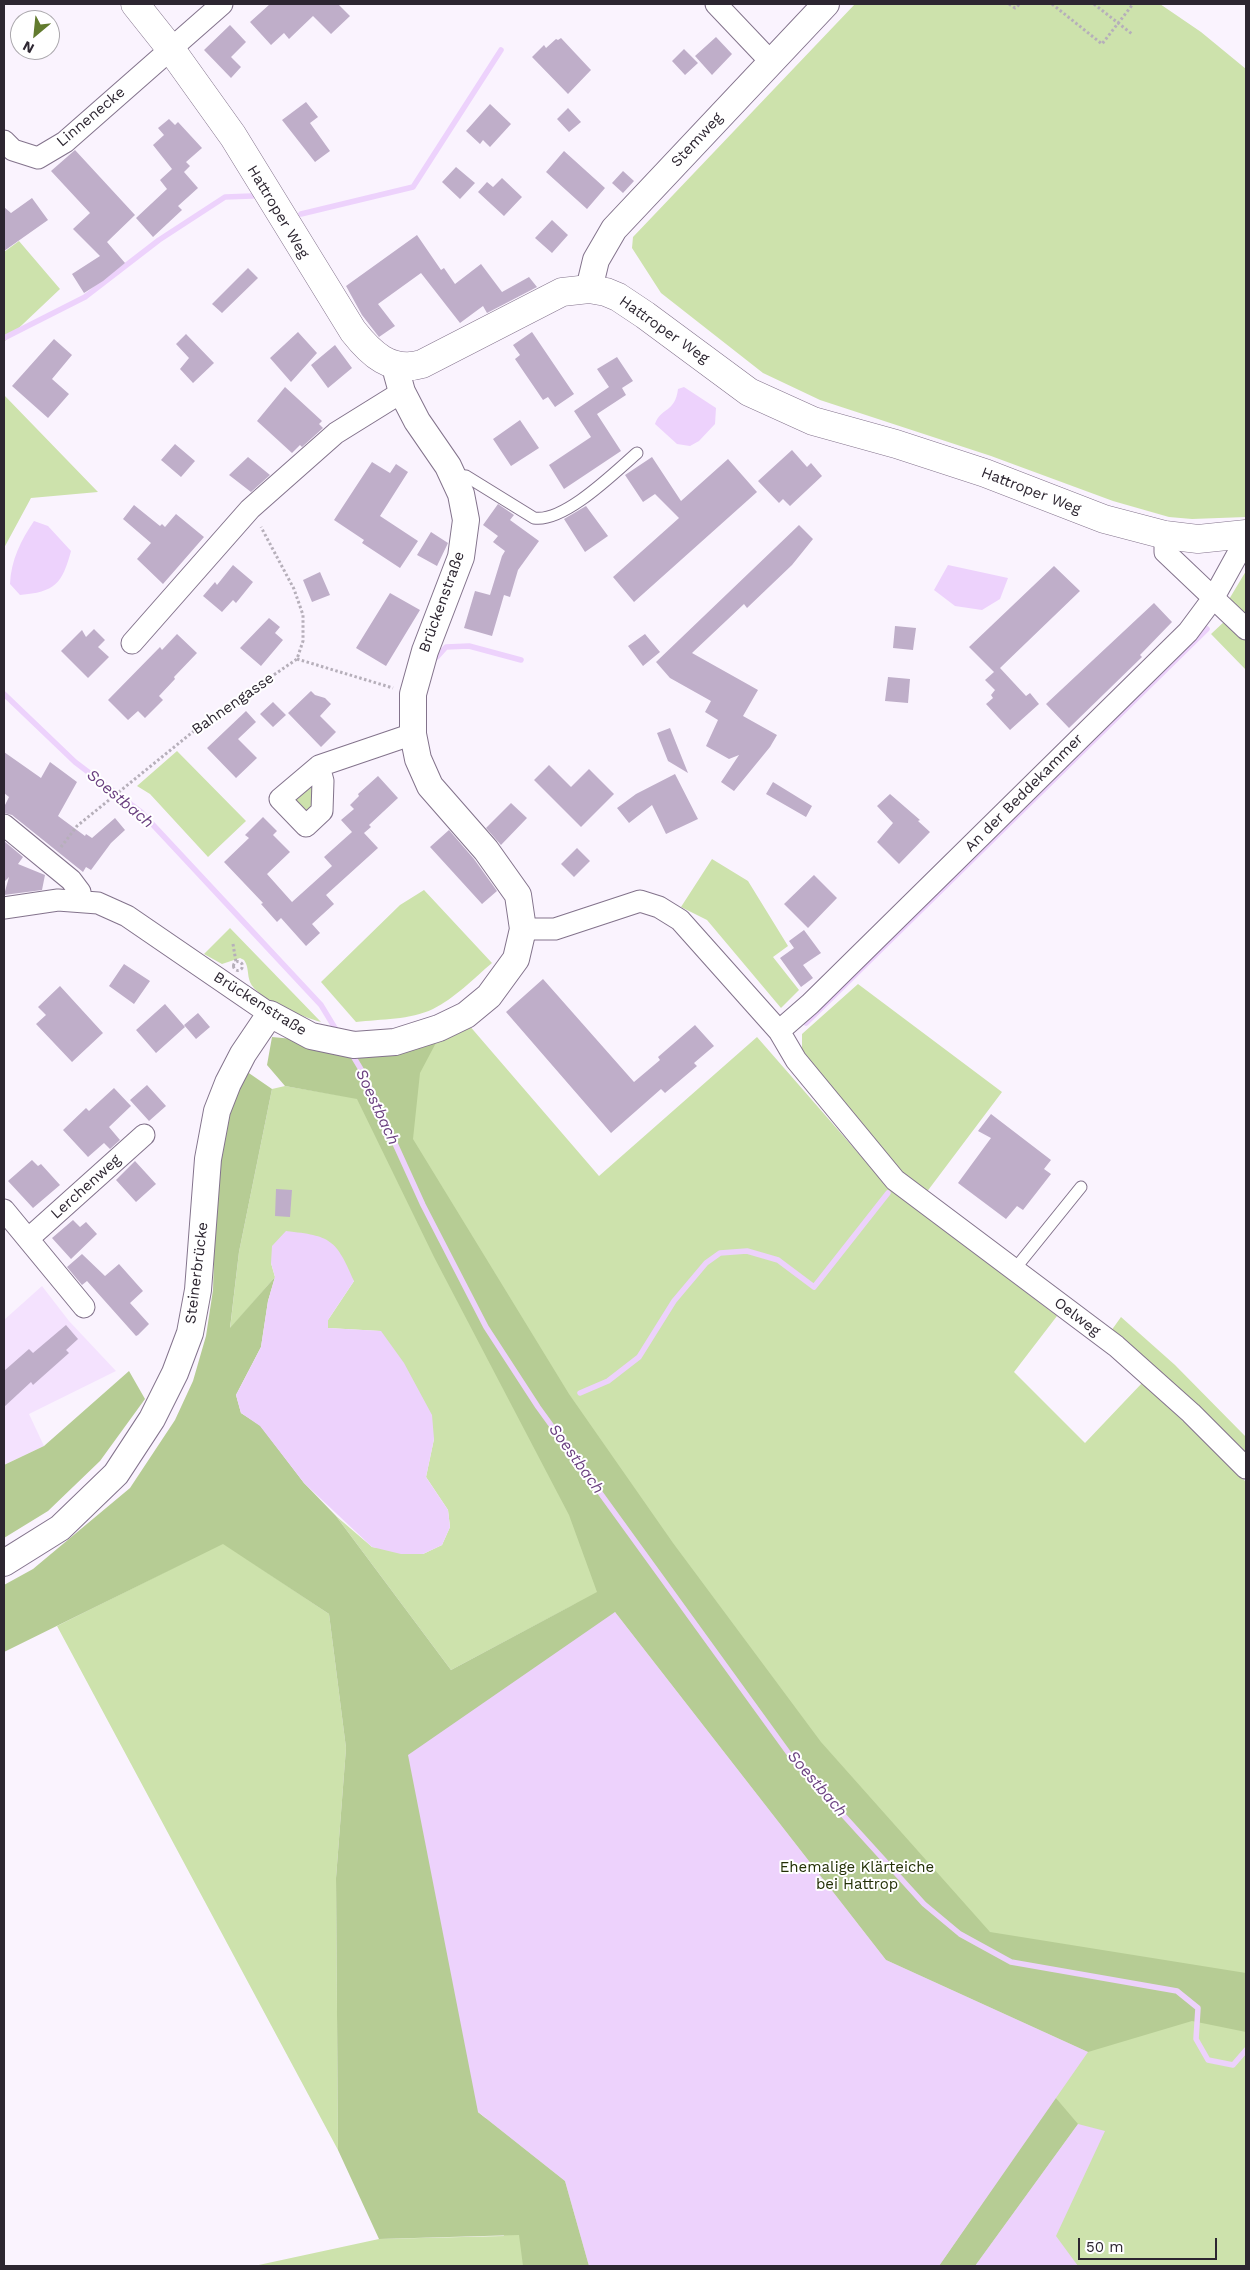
<!DOCTYPE html>
<meta charset="utf-8">
<style>
body{margin:0}
#map{position:relative;width:1250px;height:2270px;overflow:hidden;background:#faf3fe;font-family:"Work Sans",sans-serif}
canvas{display:block}
.frame{position:absolute;inset:0;border:5px solid #2d2631;pointer-events:none}
.north{position:absolute;left:10px;top:10px;width:50px;height:50px;box-sizing:border-box;background:#fff;border:1px solid #aba8ad;border-radius:50%;rotate:208deg;font-size:14px;font-weight:700;line-height:20px;text-align:center;color:#2d2631}
.north::after{content:'';display:block;margin:auto;width:18px;height:22px;background:#627b2e;clip-path:polygon(50% 0,100% 100%,50% 72%,0 100%)}
.scale{position:absolute;left:1078px;top:2238px;width:139px;height:22px;box-sizing:border-box;border:2px solid #2d2631;border-top:0;padding-left:6px;font-size:15px;line-height:18px;white-space:nowrap;color:#2d2631;-webkit-text-stroke:4px #fff;paint-order:stroke}
</style>
<div id="map">
<canvas width="1250" height="2270"></canvas>
<div class="frame"></div>
<div class="north">N</div>
<div class="scale">50 m</div>
</div>
<script>
const c = document.querySelector('canvas').getContext('2d');
c.lineJoin = 'round';
function paint(path, color) { c.fillStyle = color; c.fill(path, 'evenodd'); }
function stroke(path, color, width, dash) { c.strokeStyle = color; c.lineWidth = width; c.lineCap = dash ? 'butt' : 'round'; c.setLineDash(dash || []); c.stroke(path); }
function write(font, color, halo, rows, align = 'center') {
  c.font = font + ' "Work Sans",sans-serif'; c.lineWidth = 4; c.setLineDash([]); c.textBaseline = 'middle'; c.strokeStyle = halo; c.fillStyle = color; for (const [text, x, y, turn = 0] of rows) {
    c.save(); c.translate(x, y); c.rotate((+turn || 0) * Math.PI / 180); c.textAlign = isNaN(turn) ? turn : align; if (halo) c.strokeText(text, 0, 0); c.fillText(text, 0, 0); c.restore();
  }
}
paint(new Path2D(`
 M42,1286L69,1321L116,1371L29,1414L44,1446L4,1465V1320Z`), '#f4e2fe');
paint(new Path2D(`
 M855,4H1160L1201,32L1246,69V517L1192,519L1169,517L1113,501L991,456L820,400L763,373L661,293L632,248L633,237Z
 M19,241L60,289L4,342V252Z
 M4,395L98,492L31,498L4,548Z
 M1246,571V619L1228,601Z
 M1226,620L1246,641V670L1211,634Z
 M177,751L246,821L208,857L150,794L137,786Z
 M310,781L315,787L314,807L306,815L296,804V795Z
 M712,859L748,881L788,946L773,957L799,990L781,1008L707,920L681,907Z
 M424,890L492,963C473,979 455,998 433,1009C410,1020 381,1019 356,1022L321,982L400,905Z
 M230,928L321,1022C303,1017 257,999 250,982C247,974 249,967 244,960L240,958L222,964L204,954Z
 M858,984L1002,1092L926,1193L899,1173L802,1050V1034Z
 M468,1024L599,1176L757,1037L887,1186L1057,1316L1014,1372L1085,1443L1143,1382L1246,1482V2266H254L379,2239L504,2236L423,1700L577,1603L451,1670L336,1516L372,1547L423,1554L442,1545L450,1527L448,1510L426,1477L434,1439L380,1331L328,1328V1320L354,1281L271,1263L275,1277L230,1329L239,1252L272,1089L285,1086L350,1097L438,1039Z
 M1121,1317L1175,1365L1246,1437V1456L1111,1331Z
 M223,1543L329,1614L346,1748L336,1878L338,2150L57,1626Z`), '#cde2ac');
paint(new Path2D(`
 M272,1037L293,1039H438L420,1073L413,1139L569,1394L673,1543L821,1742L990,1932L1246,1973V2032L1192,2021L1088,2052L886,1960L615,1612L478,2112L565,2181L589,2266H523L519,2235L379,2239L338,2150L336,1878L346,1748L329,1614L223,1544L4,1652V1585L33,1569L130,1488L175,1420L193,1381L206,1336L213,1290L217,1159L227,1114L243,1069L272,1089L239,1252L230,1328L275,1277L268,1301L261,1347L236,1395L241,1413L260,1425L304,1483L336,1516L451,1670L597,1592L569,1515L434,1257L357,1099L285,1086L267,1065Z
 M129,1371L145,1399L100,1461L48,1511L4,1538V1465L44,1446Z
 M1055,2097L1078,2124L975,2266H939Z`), '#b6cc94');
paint(new Path2D(`
 M684,387L716,408L715,424L699,441L690,446L677,444L655,424C661,407 675,413 678,389Z
 M34,521L48,526L71,551C62,584 55,592 20,595L10,584C11,560 21,540 34,521Z
 M948,565L1008,578L1000,599L982,610L955,606L934,590Z
 M286,1231C331,1236 336,1239 354,1281L328,1320V1328L381,1331L404,1363L432,1415L434,1439L426,1477L448,1510L450,1527L442,1545L423,1554H401L372,1547L304,1483L260,1426L241,1413L236,1395L261,1347L268,1301L275,1277L271,1263L272,1246Z
 M615,1612L886,1960L1088,2052L939,2266H589L565,2181L478,2112L408,1755Z
 M1078,2124L1105,2131L1056,2236L1078,2266H975Z`), '#edd2fc');
stroke(new Path2D(`
 M301,214L413,187L501,50
 M4,338L85,297L159,240L225,197L252,196
 M437,657L446,647L469,646L521,660
 M4,694L75,762L141,812L321,1005L338,1033
 M806,1023L1207,629
 M350,1051L362,1071L423,1205L486,1327L538,1407L795,1762L924,1904L960,1934L1011,1962L1177,1991L1198,2008L1196,2039L1208,2060L1233,2065L1246,2050
 M580,1393L608,1381L639,1357L674,1301L706,1263L720,1253L747,1251L778,1260L814,1287L888,1193`), '#edd2fc', 5.5);
paint(new Path2D(`
 M270,4H338L350,16L331,34L313,16L289,39L284,33L271,45L250,22Z
 M230,25L246,42L231,57L241,67L231,78L204,50Z
 M716,37L732,54L712,75L695,56Z
 M561,38L591,70L568,94L532,57L544,45L546,48L556,39L558,40Z
 M684,49L698,63L685,75L672,61Z
 M306,102L318,117L310,123L330,151L315,162L282,120Z
 M490,104L511,124L490,147L483,140L480,144L466,131Z
 M568,108L581,122L569,132L557,119Z
 M169,119L175,125L178,122L202,148L186,162L190,166L184,172L198,188L178,206L182,210L153,237L136,218L167,189L160,180L172,169L153,145L164,135L158,128Z
 M75,150L135,215L107,242L125,263L103,281L84,293L72,274L100,256L73,229L90,213L51,171Z
 M564,151L605,188L587,209L546,172Z
 M456,167L475,183L460,199L442,182Z
 M623,171L634,181L623,193L612,183Z
 M502,178L522,197L504,216L478,192L487,182L493,187Z
 M32,198L48,220L4,251V207L11,213Z
 M552,220L568,235L552,253L535,238Z
 M417,235L441,270L444,268L455,284L481,264L502,292L529,277L537,287L487,313L483,306L460,323L421,273L378,304L395,326L379,337L362,315L346,286Z
 M248,268L258,278L222,313L212,304Z
 M298,332L317,353L291,382L270,358Z
 M532,332L574,394L555,407L548,397L543,400L515,359L520,355L513,345Z
 M186,334L214,363L193,383L180,369L189,358L176,344Z
 M54,339L72,355L52,379L69,394L48,418L12,386Z
 M335,345L352,368L328,388L311,365Z
 M617,357L633,381L622,388L626,395L597,414L621,451L564,489L549,465L591,437L574,411L609,387L597,369Z
 M285,387L322,421L319,424L323,428L302,447L300,445L292,453L257,421Z
 M520,420L539,448L511,466L493,439Z
 M175,444L195,461L181,477L161,460Z
 M792,450L807,467L811,463L822,476L790,506L783,499L779,503L758,481Z
 M248,457L270,475L251,492L229,475Z
 M652,457L681,501L728,459L757,492L634,602L613,577L679,518L655,494L643,502L625,475Z
 M372,462L390,473L396,464L408,472L380,516L418,541L400,568L362,543L364,540L334,520Z
 M498,504L514,515L510,520L539,541L518,570L510,597L504,595L492,636L464,628L475,591L490,595L502,556L505,551L493,542L498,536L483,525Z
 M134,505L160,526L162,524L165,527L176,514L204,537L163,584L137,559L151,543L123,519Z
 M586,506L608,536L585,552L564,519Z
 M799,525L813,539L792,565L747,608L744,604L692,653L758,690L743,716L777,735L770,747L734,791L721,782L739,755L729,759L706,746L718,720L705,712L711,701L670,678L656,662Z
 M431,532L448,543L437,566L417,555Z
 M233,565L253,582L236,603L233,600L222,612L203,596L215,582L217,585Z
 M1054,566L1080,591L1000,668L1026,696L1030,693L1039,704L1010,730L986,704L993,698L991,695L995,690L985,680L994,672L969,647Z
 M320,572L330,595L312,602L303,580Z
 M390,593L420,610L386,666L356,648Z
 M1154,603L1172,622L1140,655L1142,657L1069,728L1046,704Z
 M269,618L280,627L275,633L283,640L261,666L240,648Z
 M895,626L916,628L913,650L893,648Z
 M94,629L105,640L98,647L109,657L88,678L61,651L82,630L86,637Z
 M177,634L197,653L174,677L175,679L159,696L163,700L145,718L138,711L128,720L108,700L160,647L162,650Z
 M645,634L660,652L643,666L628,646Z
 M888,677L910,679L908,703L885,701Z
 M311,691L315,695L325,698L331,704L320,716L336,732L321,747L288,713Z
 M273,702L286,715L273,727L260,714Z
 M246,711L256,722L238,739L257,758L236,778L207,748Z
 M670,728L688,773L668,761L657,733Z
 M4,752L41,778L50,762L77,782L58,816L85,836L86,834L92,838L115,818L125,830L111,843L91,870L86,867L83,872L12,815L4,813V807L9,797L4,793Z
 M549,765L571,787L589,769L614,794L581,827L534,780Z
 M675,774L698,819L666,834L652,805L629,823L617,808L636,794Z
 M378,776L398,798L369,825L371,827L364,833L378,848L326,895L334,904L312,924L320,933L306,946L281,918L277,922L261,904L263,903L224,862L249,838L245,835L263,817L277,831L273,835L290,852L267,874L292,902L332,866L324,857L352,832L341,820L354,809L350,805L359,796L358,794Z
 M773,782L812,806L806,817L766,794Z
 M890,794L920,820L918,821L930,832L899,864L877,842L893,823L877,806Z
 M511,803L527,818L501,845L486,828Z
 M449,830L474,859L497,891L482,904L430,847Z
 M4,841L23,857L18,864L45,875L42,890L4,895L9,877L4,882Z
 M577,848L590,861L574,877L561,864Z
 M814,875L837,898L808,928L784,904Z
 M804,930L821,953L803,965L813,978L801,987L780,958L794,948L789,941Z
 M124,964L150,981L134,1004L109,986Z
 M543,979L634,1082L660,1060L658,1057L695,1025L714,1046L694,1063L697,1066L665,1093L661,1089L611,1133L506,1012Z
 M60,986L103,1033L72,1062L36,1024L46,1015L38,1007Z
 M165,1004L185,1027L156,1053L136,1030Z
 M198,1013L210,1027L196,1039L184,1025Z
 M147,1085L166,1106L149,1121L130,1100Z
 M114,1088L131,1106L109,1127L120,1140L110,1149L104,1143L88,1157L63,1130L86,1108L89,1111Z
 M991,1114L1051,1160L1044,1169L1051,1174L1023,1210L1017,1206L1006,1219L958,1183L991,1138L978,1131Z
 M32,1160L38,1166L41,1164L60,1185L33,1208L8,1181Z
 M135,1161L156,1184L136,1202L116,1180Z
 M276,1189L292,1190L290,1217L275,1216Z
 M73,1220L80,1227L86,1222L97,1234L71,1259L52,1238Z
 M82,1254L105,1276L119,1264L143,1291L130,1303L149,1324L138,1335L136,1336L87,1281L82,1285L67,1267Z
 M66,1325L78,1339L66,1350L69,1353L33,1385L31,1382L4,1407V1371L29,1349L33,1353Z`), '#bfaec9');
const service = new Path2D(`
 M453,475L466,476L534,518C564,523 615,472 637,453
 M1014,1270L1081,1187`);
const minor = new Path2D(`
 M716,4L771,62
 M4,141L13,150L38,158L65,142L222,4
 M1165,535V552L1246,629
 M132,643L250,509L336,433L402,392
 M319,766L323,781L322,811L306,826L280,799L319,766L413,734
 M4,825L71,880L80,892L81,900
 M4,908L58,900L98,903L127,916L270,1014
 M523,929H555L640,901L659,907L680,920L779,1031L796,1060L895,1180L1116,1346L1191,1413L1246,1468
 M779,1031L810,1004L1188,632L1214,597L1241,548L1236,537
 M4,1210L84,1307
 M28,1239L144,1135`);
const tertiary = new Path2D(`
 M589,289L596,260L614,229L826,4
 M4,1563L60,1528L116,1474L152,1419L175,1373L190,1333L198,1290L208,1159L217,1111L228,1083L243,1054L270,1014L311,1036L354,1045L395,1042L439,1028L466,1015L489,996L516,959L523,929L518,895L486,850L430,786L418,759L413,734V694L425,651L461,557L466,520L461,494L448,466L417,421L402,392L397,374V367`);
const secondary = new Path2D(`
 M135,4L170,48L233,136L353,331C371,354 391,373 422,364L562,292L589,289L606,292L618,297L645,315L749,392L813,421L896,444L985,473L1104,519L1165,535L1198,539L1246,534`);
stroke(service, '#83738c', 13);
stroke(minor, '#83738c', 23);
stroke(tertiary, '#83738c', 28);
stroke(secondary, '#83738c', 29);
stroke(new Path2D(`
 M1009,4L1015,8L1020,4
 M1052,4L1102,44L1133,4
 M1094,4L1132,34
 M297,659L393,688
 M61,847L77,826L205,722L297,659L303,641V615L294,589L261,527
 M233,944L236,962
 M233.5 966a4.5 4.5 0 1 1 9 0a4.5 4.5 0 1 1-9 0Z`), '#b6afba', 3, [2.5, 2.5]);
stroke(service, '#fff', 11);
stroke(minor, '#fff', 21);
stroke(tertiary, '#fff', 26);
stroke(secondary, '#fff', 28);
write('15px', '#2d2631', '#fff', [
 ["Linnenecke",91,117,-40],
 ["Stemweg",697,140,-47],
 ["Hattroper Weg",278,212,59],
 ["Hattroper Weg",664,330,35],
 ["Hattroper Weg",1031,491,21],
 ["Brückenstraße",442,602,-70],
 ["Bahnengasse",233,704,-35],
 ["An der Beddekammer",1024,793,-45],
 ["Brückenstraße",260,1004,32],
 ["Lerchenweg",86,1187,-42],
 ["Steinerbrücke",197,1273,-83],
 ["Oelweg",1077,1317,37]
]);
write('15px', '#233006', '#fff', [
 ["Ehemalige Klärteiche",857,1868],
 ["bei Hattrop",857,1885]
]);
write('italic 16px', '#6b4180', '#fff', [
 ["Soestbach",120,799,40],
 ["Soestbach",377,1107,65],
 ["Soestbach",576,1459,54],
 ["Soestbach",817,1784,49]
]);
</script>
